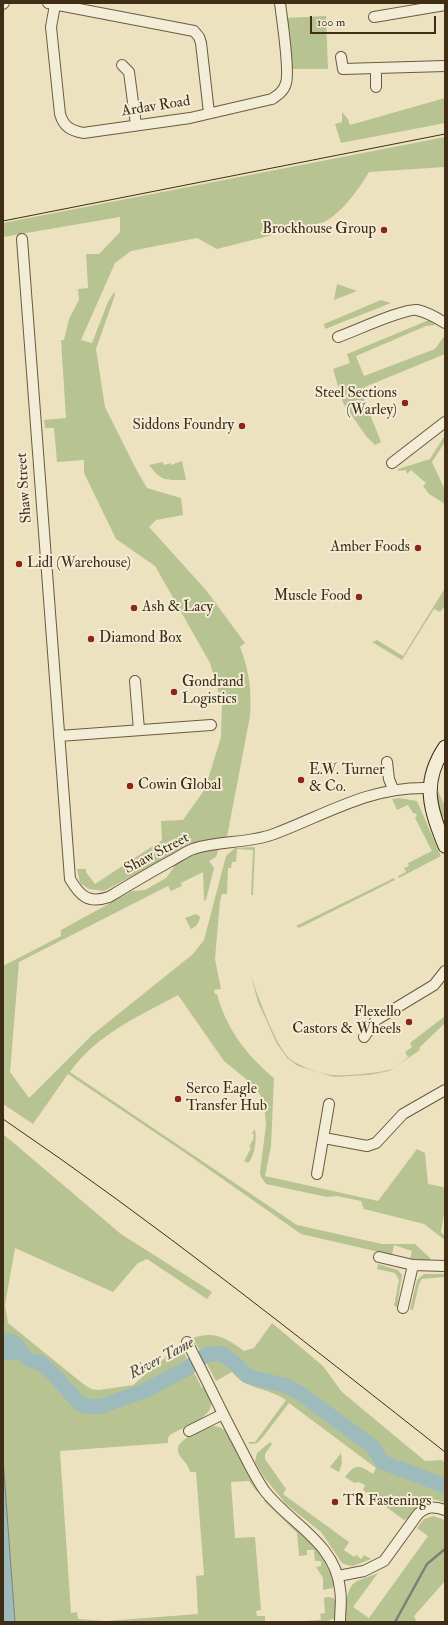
<!DOCTYPE html>
<style>
body{margin:0}
#map{position:relative;width:448px;height:1625px;overflow:hidden;background:#ede2c0;font-family:"IM FELL Double Pica",serif}
canvas{display:block}
.frame{position:absolute;inset:0;border:4px solid #402d16;pointer-events:none}
.scale{position:absolute;left:310px;top:16px;width:126px;height:18px;box-sizing:border-box;border:2px solid #402d16;border-top:0;padding-left:5px;font-size:12px;line-height:14px;white-space:nowrap;color:#402d16;-webkit-text-stroke:3px #f3ecd6;paint-order:stroke}
</style>
<div id="map">
<canvas width="448" height="1625"></canvas>
<div class="frame"></div>
<div class="scale">100 m</div>
</div>
<script>
const c = document.querySelector('canvas').getContext('2d');
c.lineJoin = 'round';
function paint(path, color) { c.fillStyle = color; c.fill(path, 'evenodd'); }
function stroke(path, color, width, dash) { c.strokeStyle = color; c.lineWidth = width; c.lineCap = dash ? 'butt' : 'round'; c.setLineDash(dash || []); c.stroke(path); }
function write(font, color, halo, rows, align = 'center') {
  c.font = font + ' "IM FELL Double Pica",serif'; c.lineWidth = 4; c.setLineDash([]); c.textBaseline = 'middle'; c.strokeStyle = halo; c.fillStyle = color; for (const [text, x, y, turn = 0] of rows) {
    c.save(); c.translate(x, y); c.rotate((+turn || 0) * Math.PI / 180); c.textAlign = isNaN(turn) ? turn : align; if (halo) c.strokeText(text, 0, 0); c.fillText(text, 0, 0); c.restore();
  }
}
paint(new Path2D(`
 M326,16L328,69H292L287,18Z
 M445,98V123L341,143L335,124L342,122V112L348,119L350,125Z
 M445,137V167L369,172C359,189 342,213 324,222L217,249L197,238L131,251L115,263L81,340L92,343L108,302L114,292L115,295L96,349L105,407L136,469L147,488L181,498L183,515L156,520L149,527L206,590L245,643L240,647C249,670 252,691 250,716L227,837L192,844L104,891L89,889L80,883L77,869H86V872L95,884L162,840L161,821L183,820L205,789L221,737L222,704L210,663L155,566L116,539L84,473V460L57,462L54,428H45L44,420L66,418L61,340H64L69,319L79,300L78,289L88,288L86,254H99L120,232V217L3,237V223Z
 M337,284L357,291L334,300Z
 M381,300L391,303L325,329L324,324Z
 M429,320L435,325L426,326L356,356L364,376L435,349L445,335V354L360,389L381,442L375,445L366,436L343,403L333,369L350,363L347,354Z
 M445,435V442L432,462L445,490V504L429,494L423,486L426,483L411,470L407,474L406,470L398,471V469L430,459Z
 M182,461L186,480C166,480 162,482 149,465L163,462L164,465L171,463V465Z
 M445,588V606L440,612L434,609L402,660L372,642L377,640L403,656Z
 M438,791L445,806V818C436,813 437,800 438,791Z
 M399,798L417,801L441,856L399,878L398,876L406,872L404,868L409,866L408,863L432,851L415,818L417,816L415,813H413L408,805L397,810L392,799Z
 M255,847L253,895H251L253,850L237,849L236,862H232L231,868H228L227,894H222L220,901L215,959L221,989L214,990L215,994H217C226,1028 246,1055 274,1078L271,1146L265,1176L378,1201L417,1149L425,1153L428,1184L443,1187C448,1196 443,1221 441,1232L445,1236V1240L424,1224L364,1209L361,1201L337,1196L327,1197L266,1184L261,1177L260,1172L266,1125L264,1102L259,1093L252,1084L224,1061L178,995C139,1016 96,1035 70,1072L297,1225L382,1244H415L430,1258V1261H411L410,1259L412,1251L394,1245L392,1255L301,1234L187,1154L68,1074L33,1124L3,1104V966L61,936V930L132,891L145,890L166,878L180,859L188,854L219,848L216,857L209,861L214,868L206,900L204,901L203,872L181,883L182,886L171,891L168,886L19,962L10,1072L29,1098L92,1035L193,954L204,940L226,856L235,848Z
 M394,878L395,880L299,928L296,926Z
 M196,914L200,917C199,923 197,926 191,929L185,918Z
 M251,976C258,996 275,1045 290,1059C299,1066 321,1074 333,1075C342,1076 383,1073 391,1069C397,1066 403,1061 408,1057L405,1052L412,1047L410,1043L445,1016V1023L419,1048L420,1050L389,1071L369,1075L334,1077L298,1066L287,1058L277,1044L258,1002Z
 M255,1129C257,1138 255,1156 248,1163L244,1161L251,1148L249,1147L254,1138L253,1137L254,1135L252,1133Z
 M3,1134L121,1234L212,1292L207,1299L147,1259L138,1263L113,1292L15,1248L5,1305L8,1323L82,1383L91,1389L99,1390L133,1385L180,1345L202,1388L204,1387C206,1391 209,1395 211,1399C216,1418 182,1427 170,1435L168,1438V1443L60,1451L71,1613L77,1612L78,1619L106,1621L198,1614L196,1576L204,1575L196,1472H190C188,1461 177,1458 178,1448C179,1439 207,1426 215,1426C221,1427 225,1430 228,1434L258,1488L257,1492L249,1481L231,1482L235,1538L255,1537L261,1610L256,1611L257,1616H265V1622H15L3,1459Z
 M378,1264L398,1270L402,1275L397,1307L394,1306L399,1280L395,1273L377,1269Z
 M424,1274H445V1277L422,1279L419,1284L413,1310L410,1309L417,1280Z
 M272,1323L323,1366L342,1392L425,1461L442,1460L445,1463V1503C425,1494 419,1504 407,1519L404,1520L363,1490L365,1485L359,1482L354,1483L345,1477C356,1463 359,1465 373,1474L376,1468L289,1403L263,1437L257,1443L250,1444L248,1442H255L286,1400C267,1387 246,1390 232,1372L216,1381L193,1338C214,1330 228,1339 244,1351L254,1348Z
 M270,1442L272,1444L265,1454V1459L286,1489L283,1494L349,1542L344,1550L354,1557L356,1555L361,1559L364,1555L371,1559L353,1566L347,1565L342,1563L321,1532L286,1504L264,1477L255,1462L257,1453Z
 M341,1453L342,1463L339,1472L330,1467Z
 M265,1500H268C292,1522 322,1544 332,1576C333,1580 335,1583 333,1588L323,1590V1578L316,1567L321,1566V1561H315L314,1550H307V1555L299,1556L297,1533L264,1501Z
 M433,1516L445,1520V1581L415,1615L414,1617L416,1620L414,1622H346C346,1610 344,1588 357,1581C364,1578 371,1576 378,1573L353,1607L369,1618L428,1536L417,1528L424,1519Z
 M328,1597L333,1598L336,1601L335,1619H332L326,1622H289L321,1620L320,1614L325,1613L324,1598Z`), '#b8c392');
const water = new Path2D(`
 M3,1459L15,1622H3Z`);
paint(water, '#9dbbbc');
stroke(water, '#78827a', 1);
stroke(new Path2D(`
 M395,1622L427,1564L445,1549`), '#78827a', 2.5);
stroke(new Path2D(`
 M3,1340C26,1340 17,1362 40,1362L54,1375L80,1404L87,1406L99,1407L144,1391L186,1369L206,1355L221,1353L237,1365L247,1376L287,1386L300,1393L373,1447L382,1462L445,1486
 M3,1353L22,1352`), '#9dbbbc', 15);
const street = new Path2D(`
 M48,3L194,31L199,37L201,43L209,113
 M3,4L4,3
 M55,5L51,27L60,114C64,127 70,130 83,133L190,118L272,99C278,95 284,91 286,83C290,71 282,19 280,3
 M374,17L445,5
 M341,57L343,69L445,66
 M122,65L129,72L136,125
 M376,69V87
 M22,239L70,879C80,896 88,904 109,897C129,885 149,873 169,862C177,858 185,852 193,849C219,840 248,844 274,834C327,814 370,786 429,788
 M338,337C353,332 404,308 417,310C427,312 437,318 445,323
 M392,463L445,422
 M135,681L139,730
 M59,736L211,725
 M387,762L389,779L393,789
 M364,1037L376,1020L434,985L445,971
 M324,1138L367,1146L376,1143L403,1114L445,1090
 M317,1174L329,1104
 M379,1257L413,1265L445,1266
 M403,1308L413,1265
 M187,1342C204,1374 219,1407 236,1439C245,1456 253,1474 264,1490C289,1523 336,1543 340,1589C342,1600 340,1611 340,1622
 M189,1431L223,1414
 M338,1576L364,1571L384,1561L418,1514C427,1506 434,1506 445,1510`);
const secondary = new Path2D(`
 M445,747C421,783 430,809 445,846`);
stroke(street, '#6b5a40', 12);
stroke(secondary, '#402d16', 15);
stroke(street, '#f3ecd6', 10);
stroke(secondary, '#f3ecd6', 13);
stroke(new Path2D(`
 M3,221L445,134
 M3,1119C156,1223 300,1338 445,1452`), '#402d16', 1);
for (const [x, y, r, color] of [
 [384,230,4,"#8f2418"],
 [405,403,4,"#8f2418"],
 [242,426,4,"#8f2418"],
 [418,548,4,"#8f2418"],
 [19,564,4,"#8f2418"],
 [359,597,4,"#8f2418"],
 [134,608,4,"#8f2418"],
 [91,639,4,"#8f2418"],
 [174,692,4,"#8f2418"],
 [301,780,4,"#8f2418"],
 [130,786,4,"#8f2418"],
 [409,1022,4,"#8f2418"],
 [178,1099,4,"#8f2418"],
 [335,1502,4,"#8f2418"]
]) { const dot = new Path2D(); dot.arc(x, y, r, 0, 2 * Math.PI); c.fillStyle = color; c.fill(dot); stroke(dot, '#f3ecd6', 1.5); }
write('15px', '#402d16', '#f3ecd6', [
 ["Ardav Road",156,107,-9],
 ["Shaw Street",25,488,-94],
 ["Shaw Street",157,854,-28]
]);
write('15px', '#402d16', '#f3ecd6', [
 ["Brockhouse Group",376,230,"right"],
 ["Steel Sections",397,394,"right"],
 ["(Warley)",397,411,"right"],
 ["Siddons Foundry",234,426,"right"],
 ["Amber Foods",410,548,"right"],
 ["Lidl (Warehouse)",27,564],
 ["Muscle Food",351,597,"right"],
 ["Ash & Lacy",142,608],
 ["Diamond Box",99,639],
 ["Gondrand",182,683],
 ["Logistics",182,700],
 ["E.W. Turner",309,771],
 ["& Co.",309,788],
 ["Cowin Global",138,786],
 ["Flexello",401,1013,"right"],
 ["Castors & Wheels",401,1030,"right"],
 ["Serco Eagle",186,1090],
 ["Transfer Hub",186,1107],
 ["TR Fastenings",343,1502]
], 'left');
write('italic 16px', '#575040', '#f3ecd6', [
 ["River Tame",162,1359,-28]
]);
</script>
